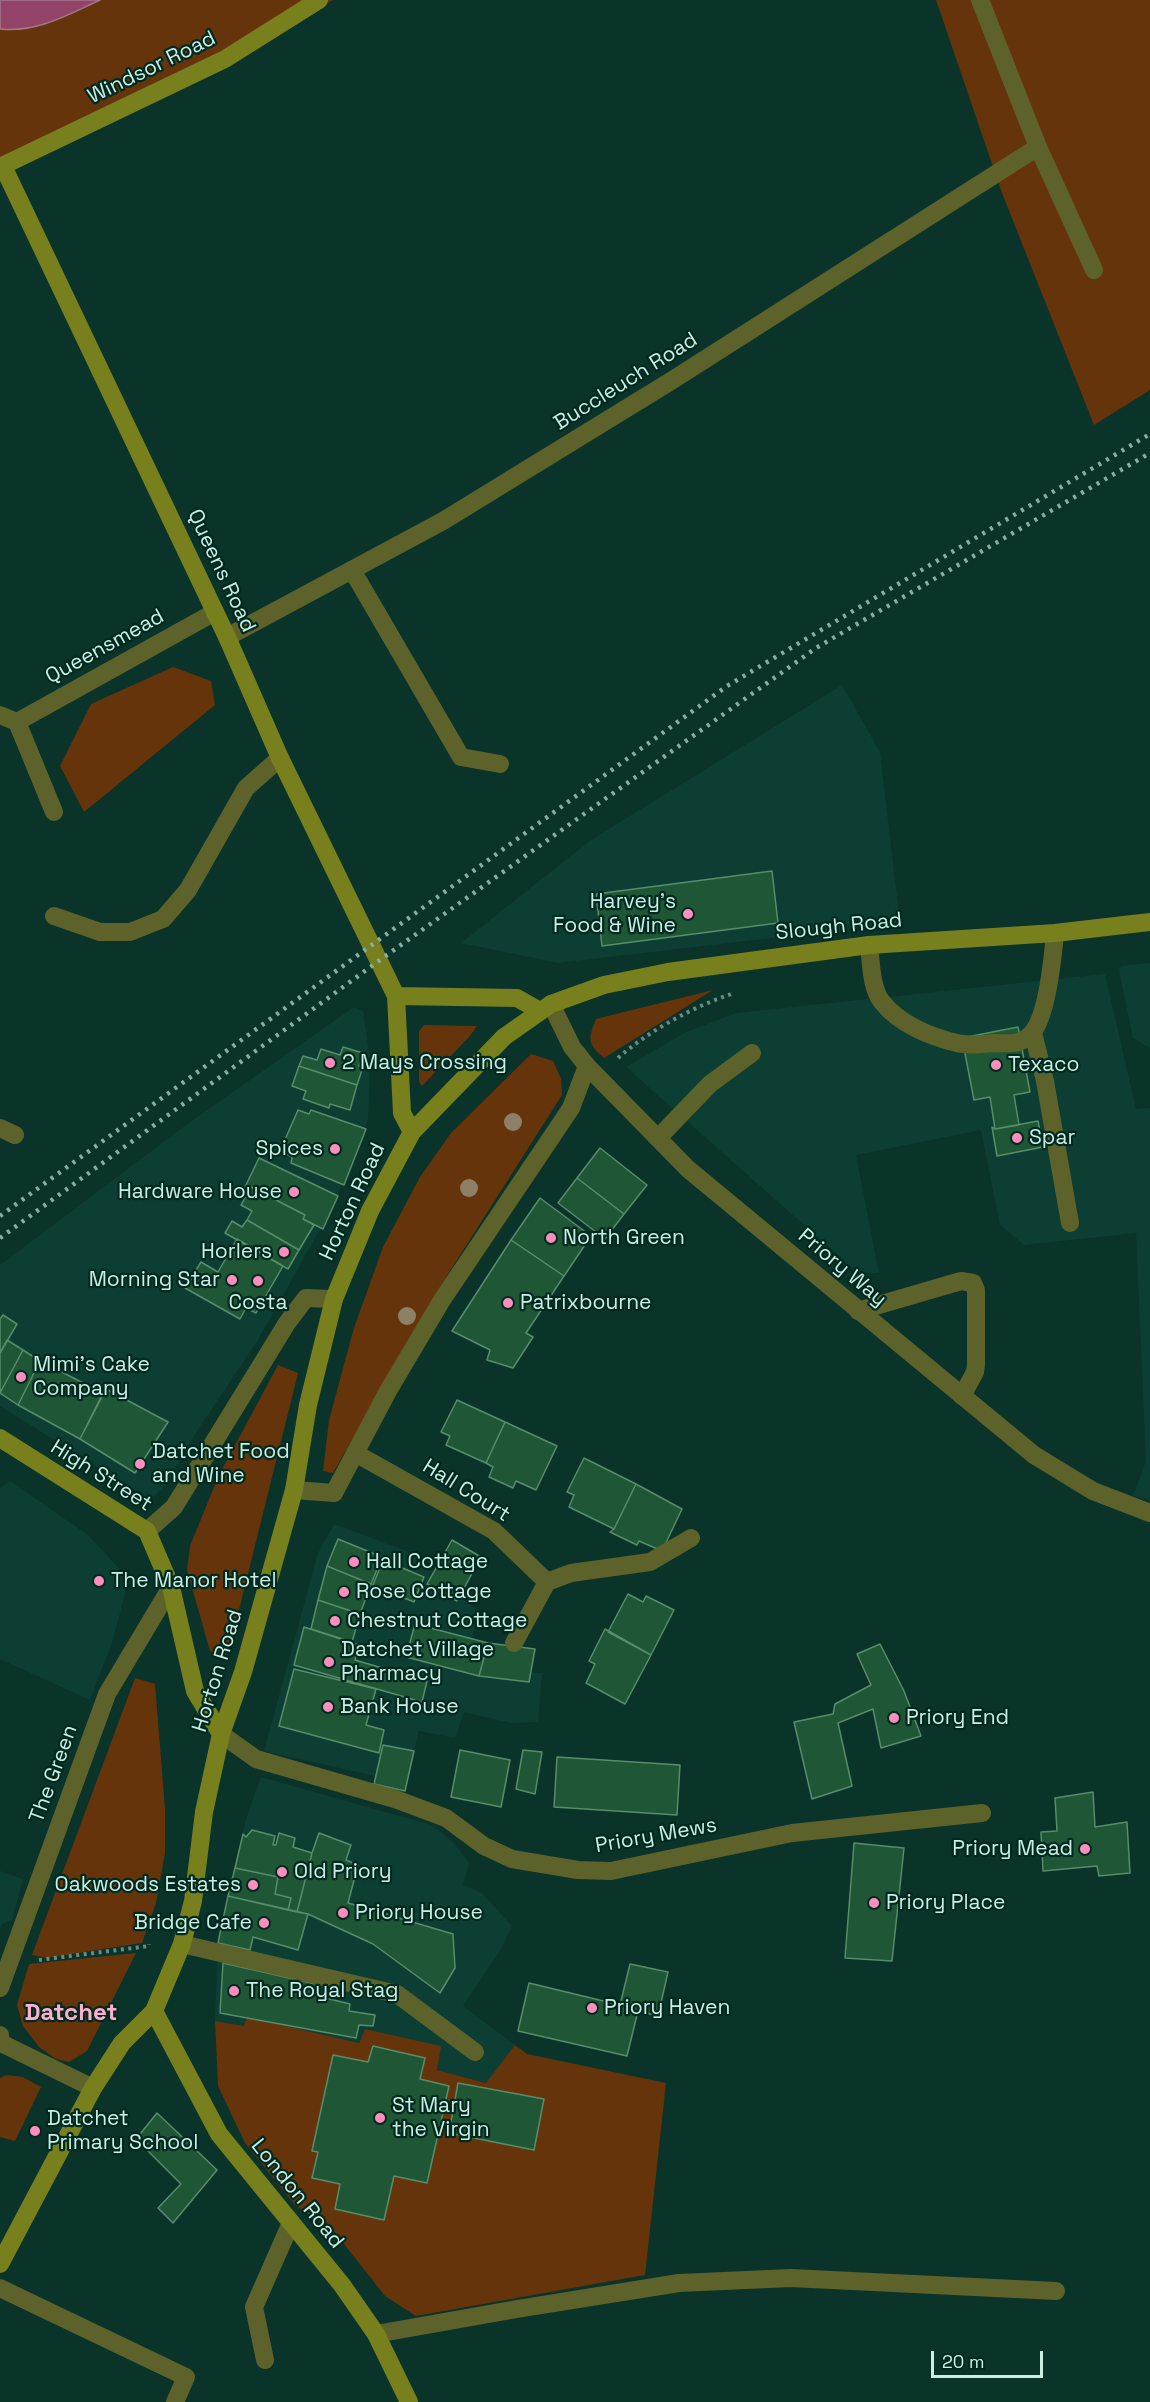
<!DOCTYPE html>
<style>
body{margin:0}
#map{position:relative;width:1150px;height:2402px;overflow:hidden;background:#0a332a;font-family:"Space Grotesk",sans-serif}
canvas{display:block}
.scale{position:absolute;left:931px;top:2351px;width:112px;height:27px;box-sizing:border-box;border:3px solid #cbeee3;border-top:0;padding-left:8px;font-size:18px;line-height:21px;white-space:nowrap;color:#cbeee3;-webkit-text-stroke:4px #002920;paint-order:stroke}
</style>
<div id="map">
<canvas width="1150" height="2402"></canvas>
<div class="scale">20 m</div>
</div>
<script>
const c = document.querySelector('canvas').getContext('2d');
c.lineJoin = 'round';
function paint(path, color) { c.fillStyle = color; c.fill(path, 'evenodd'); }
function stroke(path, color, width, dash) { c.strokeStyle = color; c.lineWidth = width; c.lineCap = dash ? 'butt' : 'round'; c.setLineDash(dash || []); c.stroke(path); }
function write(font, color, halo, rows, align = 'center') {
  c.font = font + ' "Space Grotesk",sans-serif'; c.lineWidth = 4.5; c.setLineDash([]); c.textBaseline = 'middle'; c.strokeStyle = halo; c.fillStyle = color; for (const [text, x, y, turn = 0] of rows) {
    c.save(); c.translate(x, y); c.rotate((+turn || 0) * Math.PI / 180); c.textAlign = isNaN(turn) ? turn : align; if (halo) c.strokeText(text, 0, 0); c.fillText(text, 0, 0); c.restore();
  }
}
paint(new Path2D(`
 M842,685L880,752L900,923L558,963L461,943L591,840Z
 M1150,963V1048L1133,1038L1119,970L1121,966Z
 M1105,974L1136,1109L1150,1108V1500L1133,1496L1146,1461L1136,1233L1024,1245L1000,1225L981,1130L856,1155L879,1273H858L626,1067L686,1032L736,1013Z
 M354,1007L363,1011L370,1058L368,1120L331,1210L258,1340L195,1434L166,1485L150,1500L0,1406V1265L190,1122Z
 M10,1481L88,1535L129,1579L112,1643L90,1700L0,1659V1488Z
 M334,1524L414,1554L474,1608L477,1618L472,1638L488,1643L482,1670L542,1673L538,1722L511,1723L464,1712L455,1738L419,1731L406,1783L264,1751L318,1553Z
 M261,1777L432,1825L454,1843L469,1863L463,1885L482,1893L512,1926L501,1949L463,2006L515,2045L486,2083L437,2070L440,2046L365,2029L359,2043L247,2017L245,2026L215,2021L218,1936L246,1819Z
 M0,1871L23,1879L12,1920L2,1924L0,1928Z`), '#0d3e33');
paint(new Path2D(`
 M0,0H333L225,59L0,167Z
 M936,0H1150V390L1094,425L1002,193Z
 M173,667L211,681L215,705L84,812L60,766L91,704Z
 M713,990L604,1058C587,1043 588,1040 596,1019Z
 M424,1025L477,1026L469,1037L422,1086L419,1082V1031Z
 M531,1054L553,1061L561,1079L562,1095L448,1274L333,1473L323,1471L329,1420L354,1328L383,1247L420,1177L451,1133Z
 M278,1365L298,1373L230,1646L223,1660L210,1651L187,1570L190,1546L219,1475Z
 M135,1678L155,1684L165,1809V1853L156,1903L142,1943L47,1958L32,1955Z
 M136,1953L87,2051L69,2062L56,2059L39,2047L23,2026L17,2005L29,1964Z
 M247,2017L359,2043L365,2029L441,2046L437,2070L486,2083L515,2045L527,2054L666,2083L645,2275L416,2316L385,2296L333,2230L295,2205L245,2143L218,2086L215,2021L244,2026Z
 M6,2075L23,2077L41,2087L15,2141L0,2137V2078Z`), '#66340b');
const water = new Path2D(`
 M0,0H100C67,15 37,33 0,29Z`);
paint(water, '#934466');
stroke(water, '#a4778c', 1.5);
const building = new Path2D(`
 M772,871L778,923L602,946L596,894Z
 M1018,1027L1030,1092L1014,1095L1019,1125L995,1129L990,1097L974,1100L962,1038Z
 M343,1047L363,1053L359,1066L363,1067L357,1085L299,1066L303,1056L317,1060L321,1049L340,1055Z
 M299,1066L357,1085L350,1110L330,1104L329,1108L303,1099L306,1091L292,1086Z
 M298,1110L309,1114L311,1110L366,1129L344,1185L291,1163L292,1157L280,1151Z
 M1038,1121L1043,1147L997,1156L992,1127L995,1129Z
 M600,1148L647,1185L624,1214L577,1178Z
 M259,1158L338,1196L323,1229L303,1219L305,1215L251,1187H245Z
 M577,1178L624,1214L605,1239L558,1203Z
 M251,1187L305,1215L303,1219L314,1225L299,1250L247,1220L252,1211L241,1205Z
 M540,1198L591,1236L564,1276L511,1240Z
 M247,1220L299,1250L288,1269L225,1233L232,1221L242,1227Z
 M237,1239L283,1266L256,1313L246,1308L240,1319L185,1288L201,1262L218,1272Z
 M511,1240L564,1276L526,1333L533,1337L513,1368L487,1360L490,1350L452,1331Z
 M3,1315L17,1324L0,1353V1319Z
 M7,1340L23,1350L0,1393V1353Z
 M23,1350L40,1361L18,1405L0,1393Z
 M40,1361L103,1393L80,1439L18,1405Z
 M106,1389L168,1422L135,1473L80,1439Z
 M457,1400L505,1422L486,1463L446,1445L450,1436L441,1432Z
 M505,1422L557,1446L536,1490L516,1481L513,1488L489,1477L493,1467L486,1463Z
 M584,1458L636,1484L614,1529L569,1507L574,1495L567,1492Z
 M636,1484L682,1509L662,1551L639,1541L637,1545L610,1532L614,1529Z
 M338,1539L382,1557L371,1584L327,1566Z
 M452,1540L481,1557L457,1601L427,1584Z
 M383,1560L424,1577L414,1602L373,1585Z
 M327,1566L371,1584L360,1614L318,1600Z
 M628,1594L643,1602L646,1596L674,1610L651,1655L608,1632Z
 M318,1600L360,1614L352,1642L311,1629Z
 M415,1624L488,1643L479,1676L406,1657Z
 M304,1627L359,1645L355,1660L427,1681L422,1702L294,1665Z
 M605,1629L651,1655L625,1704L586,1683L595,1664L589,1661Z
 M488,1643L535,1649L529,1682L479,1676Z
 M880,1644L904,1691L921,1736L881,1748L873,1709L838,1723L852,1786L812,1799L794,1722L833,1714L835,1704L871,1685L857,1654Z
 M294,1669L376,1689L366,1725L384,1730L379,1753L279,1726Z
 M383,1745L414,1751L405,1791L374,1784Z
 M460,1750L510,1760L501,1807L451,1797Z
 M523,1750L542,1752L535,1794L516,1789Z
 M557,1757L680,1765L677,1815L554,1807Z
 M1093,1792L1095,1827L1127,1822L1130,1873L1099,1876L1097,1866L1043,1871L1041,1832L1057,1831L1055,1798Z
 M252,1830L275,1836L273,1845H276L279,1833L295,1838L293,1847L312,1853L297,1912L288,1910L291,1898L275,1894L278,1877L235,1868L243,1834L246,1837Z
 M319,1833L351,1845L346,1860L358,1865L348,1903L453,1934L455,1968L440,1993L373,1944L308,1914L297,1912L312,1853Z
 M854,1843L904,1848L892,1961L845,1958Z
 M235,1868L278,1877L275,1894L291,1898L288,1910L228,1896Z
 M228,1896L308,1914L298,1950L253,1937L250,1950L218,1943Z
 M223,1963L320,1985L317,1996L350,2004L349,2011L375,2015L373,2026L359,2025L356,2038L220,2013Z
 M630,1964L668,1972L658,2016L638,2011L627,2056L518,2031L529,1983L620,2005Z
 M373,2046L425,2058L420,2079L449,2086L427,2183L394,2176L384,2220L335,2209L340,2184L312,2178L318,2152L312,2151L333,2055L368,2062Z
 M458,2083L544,2099L534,2150L449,2133Z
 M157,2113L217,2170L173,2223L158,2208L181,2184L136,2139Z`);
paint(building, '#1f5635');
stroke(building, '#578d6a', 1.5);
stroke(new Path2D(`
 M618,1058C650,1030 691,1008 731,994
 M39,1960L149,1946V1944`), '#678d83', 4, [3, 4.5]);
stroke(new Path2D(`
 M980,0L1038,147L1094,270
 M352,570L461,757L500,764
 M54,916L100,932H130L163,919L188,890L246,788L280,758
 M869,945C871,961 871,989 882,1002C899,1024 931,1037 957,1043C968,1046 982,1044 993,1043C1008,1043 1020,1046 1031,1034C1047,1018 1053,956 1055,933
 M1033,1033L1045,1081L1070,1223
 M0,1128L15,1135
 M658,1138L710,1084L752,1053
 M858,1311L961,1281L973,1283L976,1290V1365L975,1372L962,1396
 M182,1944L397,1994L475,2052
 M0,2288L186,2377L175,2402
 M376,2334L517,2309L679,2283L791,2278L1056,2291
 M265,2360L254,2307L291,2223`), '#5c622a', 18);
stroke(new Path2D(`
 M227,637L443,521L671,381L1038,147
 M0,715L17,722L54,812
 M17,722L215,612
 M551,1004L572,1047L587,1066L688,1169L1034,1455L1093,1491L1150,1513
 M355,1453L494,1531L547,1582L514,1643
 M294,1490L334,1493L388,1391L442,1300L571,1108L587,1066
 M147,1531L174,1507L287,1323L306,1298L334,1299
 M547,1582L571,1573L650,1562L691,1538
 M221,1734L256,1759L395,1799L446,1818L484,1846L512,1859L578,1870L611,1871L792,1833L982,1813
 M0,1988L107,1694L171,1587
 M0,2035L1,2043L93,2088`), '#5c622a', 18);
stroke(new Path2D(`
 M3,166L227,637L280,758L396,996L402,1113L412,1132
 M0,167L225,59L319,0
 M396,996L517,998L540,1011
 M0,1438L147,1531L171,1587L195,1691L221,1734
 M154,2011L219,2134L342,2285L376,2334L409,2402
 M0,2264L93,2088L122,2043L154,2011L182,1944L193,1901L204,1812L221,1734L243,1672L294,1490L308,1405L334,1299L370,1211L412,1132L504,1037L551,1004L604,985L668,972L869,945L1055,933L1150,922`), '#77801c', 18);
stroke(new Path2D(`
 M0,1216L727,686L1150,434
 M0,1238L380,960L816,648L1150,453`), '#89aea4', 4.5, [3, 6]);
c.fillStyle = '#8e8066';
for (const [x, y] of [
 [513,1122],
 [469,1188],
 [407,1316]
]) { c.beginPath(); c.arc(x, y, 9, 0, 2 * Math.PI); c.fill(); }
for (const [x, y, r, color] of [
 [688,914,6,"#fe8ebd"],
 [330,1063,6,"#fe8ebd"],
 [996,1065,6,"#fe8ebd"],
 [1017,1138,6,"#fe8ebd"],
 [335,1149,6,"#fe8ebd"],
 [294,1192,6,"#fe8ebd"],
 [551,1238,6,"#fe8ebd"],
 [284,1252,6,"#fe8ebd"],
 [232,1280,6,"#fe8ebd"],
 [258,1281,6,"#fe8ebd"],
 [508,1303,6,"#fe8ebd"],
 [21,1377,6,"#fe8ebd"],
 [140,1464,6,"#fe8ebd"],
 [354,1562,6,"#fe8ebd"],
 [99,1581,6,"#fe8ebd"],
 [344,1592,6,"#fe8ebd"],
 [335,1621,6,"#fe8ebd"],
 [329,1662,6,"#fe8ebd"],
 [328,1707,6,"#fe8ebd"],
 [894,1718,6,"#fe8ebd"],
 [1085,1849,6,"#fe8ebd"],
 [282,1872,6,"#fe8ebd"],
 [253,1885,6,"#fe8ebd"],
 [874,1903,6,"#fe8ebd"],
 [343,1913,6,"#fe8ebd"],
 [264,1923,6,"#fe8ebd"],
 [234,1991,6,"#fe8ebd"],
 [592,2008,6,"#fe8ebd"],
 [380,2118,6,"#fe8ebd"],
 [35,2131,6,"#fe8ebd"]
]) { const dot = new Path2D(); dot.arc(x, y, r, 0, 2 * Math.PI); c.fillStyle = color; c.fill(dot); stroke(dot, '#002920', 2); }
write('21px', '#cbeee3', '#002920', [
 ["Windsor Road",152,68,-26],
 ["Buccleuch Road",626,382,-32],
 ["Queens Road",221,571,65],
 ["Queensmead",105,647,-29],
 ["Slough Road",839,927,-6],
 ["Horton Road",353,1202,-65],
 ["Priory Way",842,1268,40],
 ["High Street",101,1476,32],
 ["Hall Court",466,1491,32],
 ["Horton Road",218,1671,-73],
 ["The Green",54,1774,-70],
 ["Priory Mews",656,1836,-10],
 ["London Road",297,2194,51]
]);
write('21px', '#cbeee3', '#002920', [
 ["Harvey's",676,902,"right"],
 ["Food & Wine",676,926,"right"],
 ["2 Mays Crossing",342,1063],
 ["Texaco",1008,1065],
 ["Spar",1029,1138],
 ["Spices",323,1149,"right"],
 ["Hardware House",282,1192,"right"],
 ["North Green",563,1238],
 ["Horlers",272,1252,"right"],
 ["Morning Star",220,1280,"right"],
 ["Costa",258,1303,"center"],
 ["Patrixbourne",520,1303],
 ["Mimi's Cake",33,1365],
 ["Company",33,1389],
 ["Datchet Food",152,1452],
 ["and Wine",152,1476],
 ["Hall Cottage",366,1562],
 ["The Manor Hotel",111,1581],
 ["Rose Cottage",356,1592],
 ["Chestnut Cottage",347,1621],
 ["Datchet Village",341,1650],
 ["Pharmacy",341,1674],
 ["Bank House",340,1707],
 ["Priory End",906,1718],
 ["Priory Mead",1073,1849,"right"],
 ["Old Priory",294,1872],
 ["Oakwoods Estates",241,1885,"right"],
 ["Priory Place",886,1903],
 ["Priory House",355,1913],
 ["Bridge Cafe",252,1923,"right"],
 ["The Royal Stag",246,1991],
 ["Priory Haven",604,2008],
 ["St Mary",392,2106],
 ["the Virgin",392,2130],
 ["Datchet",47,2119],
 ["Primary School",47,2143]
], 'left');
write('bold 24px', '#feafcd', '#002920', [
 ["Datchet",71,2013]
]);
</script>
